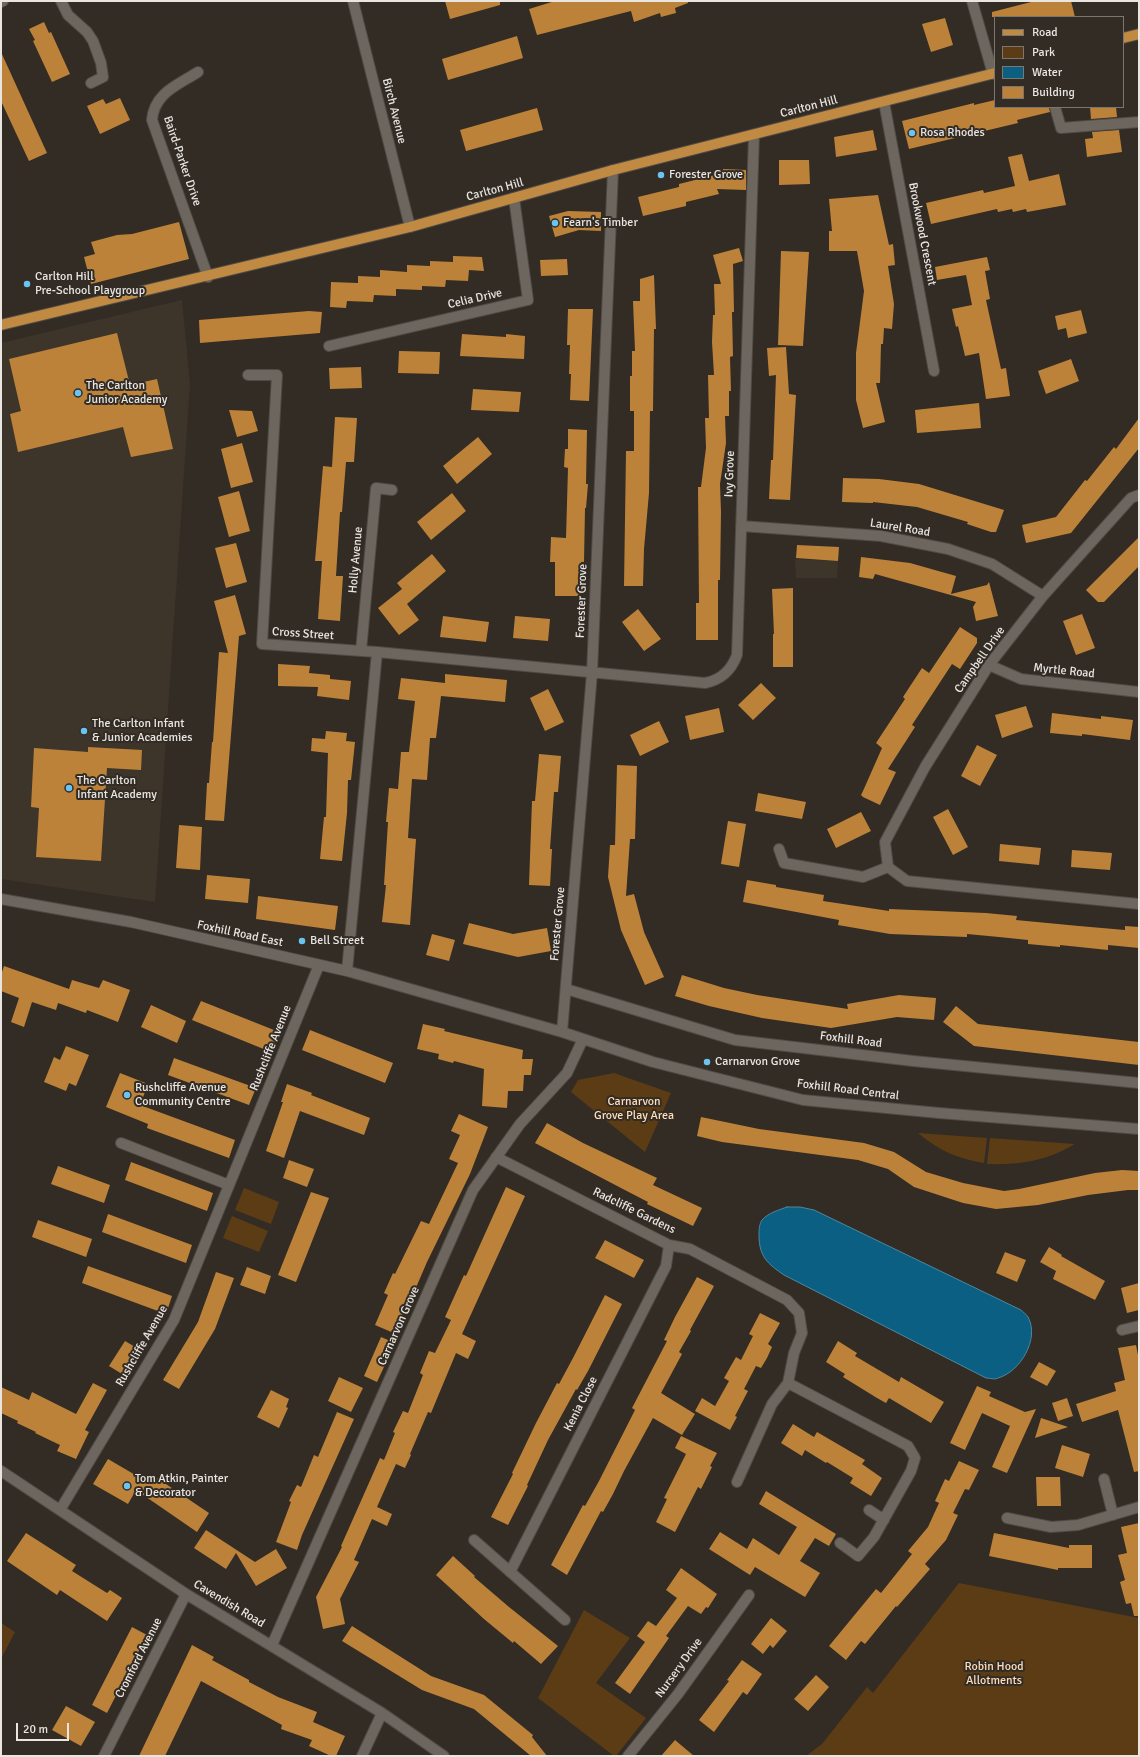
<!DOCTYPE html>
<style>
body{margin:0}
#map{position:relative;width:1140px;height:1757px;overflow:hidden;background:#322c25;font-family:Signika,sans-serif}
canvas{display:block}
.frame{position:absolute;inset:0;border:2px solid #e9e5e1;pointer-events:none}
.legend{position:absolute;left:994px;top:16px;width:130px;height:92px;box-sizing:border-box;background:#322c25;border:1px solid #7b7670;margin:0;padding:5px 7px;list-style:none;font-size:12px;color:#e9e5e1}
.legend li{display:flex;align-items:center;gap:8px;height:20px}
.legend b{width:20px;border:1px solid #7b7670}
.scale{position:absolute;left:16px;top:1723px;width:53px;height:18px;box-sizing:border-box;border:2px solid #e9e5e1;border-top:0;padding-left:5px;font-size:12px;line-height:14px;white-space:nowrap;color:#e9e5e1;-webkit-text-stroke:3px #322c25;paint-order:stroke}
</style>
<div id="map">
<canvas width="1140" height="1757"></canvas>
<div class="frame"></div>
<ul class="legend">
<li><b style="height:5px;background:#c08a43"></b>Road</li>
<li><b style="height:11px;background:#5b3c15"></b>Park</li>
<li><b style="height:11px;background:#0b5f82"></b>Water</li>
<li><b style="height:11px;background:#bd8239"></b>Building</li>
</ul>
<div class="scale">20 m</div>
</div>
<script>
const c = document.querySelector('canvas').getContext('2d');
c.lineJoin = 'round';
function paint(path, color) { c.fillStyle = color; c.fill(path, 'evenodd'); }
function stroke(path, color, width, dash) { c.strokeStyle = color; c.lineWidth = width; c.lineCap = dash ? 'butt' : 'round'; c.setLineDash(dash || []); c.stroke(path); }
function write(font, color, halo, rows, align = 'center') {
  c.font = font + ' Signika,sans-serif'; c.lineWidth = 4; c.setLineDash([]); c.textBaseline = 'middle'; c.strokeStyle = halo; c.fillStyle = color; for (const [text, x, y, turn = 0] of rows) {
    c.save(); c.translate(x, y); c.rotate((+turn || 0) * Math.PI / 180); c.textAlign = isNaN(turn) ? turn : align; if (halo) c.strokeText(text, 0, 0); c.fillText(text, 0, 0); c.restore();
  }
}
paint(new Path2D(`
 M182,300L190,384L155,902L1,879V343Z
 M795,559L838,561L837,578H796Z`), '#3e352a');
paint(new Path2D(`
 M614,1073L671,1093L645,1152L571,1092L578,1080Z
 M918,1133L987,1138L984,1163C958,1159 938,1150 918,1133Z
 M990,1138L1075,1144C1046,1161 1021,1165 987,1164Z
 M244,1188L279,1202L271,1224L235,1210Z
 M232,1216L268,1231L259,1252L223,1238Z
 M959,1583L1139,1618V1756H806L822,1744L867,1687L873,1693Z
 M584,1610L630,1638L596,1683L646,1718L616,1756H614L538,1698Z
 M1,1623L15,1632L1,1659Z`), '#5b3c15');
const water = new Path2D(`
 M787,1207H800L814,1210L1021,1310C1023,1312 1027,1315 1028,1317C1040,1339 1020,1372 998,1378C995,1380 990,1378 986,1378L784,1275C768,1264 759,1257 759,1235C759,1230 759,1225 762,1220C768,1213 779,1210 787,1207Z`);
paint(water, '#0b5f82');
stroke(water, '#4e879e', 1);
paint(new Path2D(`
 M445,1H500V5L450,19Z
 M555,1H688V3L675,8L676,13L661,17L660,13L634,22L631,11L537,35L529,9Z
 M1035,1H1071L1075,17H992V12Z
 M945,18L953,45L931,52L922,24Z
 M44,22L49,33L51,32L70,74L52,82L33,41L35,40L29,29Z
 M517,36L523,58L448,80L442,59Z
 M1,52L47,153L29,161L1,101Z
 M120,98L130,120L100,134L87,106L103,99L106,104Z
 M995,100V107H1049L1050,112L1017,120L1018,123L909,149L902,121L974,103V105Z
 M1090,107H1116L1117,117L1091,119Z
 M537,108L543,130L466,151L460,130Z
 M873,130L877,150L836,157L834,137Z
 M1119,130L1122,152L1087,157L1085,139L1093,138L1092,132Z
 M1022,154L1029,181L1059,174L1066,205L1027,212L1026,209L1013,212L1012,209L998,212L997,209L931,224L926,203L983,190L984,193L1015,186L1008,157Z
 M779,160H809L810,184L779,185Z
 M723,169L746,170V190L717,189L719,194L686,202V206L643,216L638,197L679,187V184L723,173Z
 M878,195L889,245L893,244L895,265L888,266L894,304L892,329L884,328L883,344H881L880,383H876L885,422L863,428L856,400V353L864,291L857,251H829V231H832L829,199Z
 M568,211L601,212V231L579,230L555,237L549,216Z
 M179,222L189,259L91,284L84,257L95,254L91,242L117,235L132,234Z
 M739,248L743,261L733,264L734,312H732L733,356L730,357L731,391H729V416H725L726,443L720,484L721,512L720,580H718V640H696V603H699L698,487H701L706,448L705,418H709L708,375H714L712,342L713,315H715L714,284H721L713,255Z
 M781,251L809,252L803,346L778,345Z
 M453,256L482,257L484,271L469,270L468,281L446,280L445,287L422,286V290L396,289V296L374,295L373,302L347,301L346,308L330,307L331,282L358,283V276L380,277V270L407,272V265L430,266V261L453,262Z
 M987,257L990,270L985,271L990,299L986,300L1001,369L1006,368L1010,396L986,399L979,353L965,356L958,326L956,327L952,309L972,305L966,275L937,280L935,267Z
 M567,259L568,275L541,276L540,260Z
 M654,275L656,329H654L653,411H650L649,493L644,549L643,586H624L626,451H634V411H630V376H632V351H635L633,301H640V279Z
 M568,309H593L589,401L570,400L571,374H569L570,345H567Z
 M1081,310L1087,333L1068,338L1066,328L1058,330L1055,316Z
 M309,311L322,312L320,333L200,343L199,320Z
 M117,333L130,385L157,379L173,449L131,457L123,427L18,452L10,414L21,411L9,359Z
 M462,334L506,337V334L525,336L524,359L460,356Z
 M786,347L789,394L796,395L790,500L769,499L771,460H773L776,375L769,376L767,348Z
 M399,351L440,352L439,374L398,373Z
 M1071,359L1079,381L1046,394L1038,371Z
 M361,367L362,388L330,389L329,368Z
 M473,389L521,392L519,412L471,410Z
 M979,403L981,428L917,433L915,410Z
 M229,410L252,411L258,431L237,437Z
 M335,417L357,418L354,462H346L342,512H340L336,576H343L340,621L318,619L322,561H315L323,466L332,467Z
 M1139,418V448L1071,533L1026,543L1022,525L1056,517L1085,480L1087,481L1114,447L1116,449Z
 M568,429L587,430L586,484H588L586,508H585L584,562H581V596H555V562H550L551,537L566,538L568,468L564,467L565,449H568Z
 M478,437L492,454L457,484L443,466Z
 M242,443L253,482L231,488L221,449Z
 M843,478L879,479L919,484L1004,510L996,532H991L967,524L968,522L917,507L873,502V503L842,502Z
 M239,491L250,531L229,537L218,497Z
 M452,493L466,511L431,540L417,522Z
 M1139,537V566L1104,602H1098L1086,590Z
 M236,543L247,582L226,588L215,548Z
 M797,545L839,547L838,561L796,558Z
 M432,554L446,571L407,604L419,620L399,635L378,608L402,589L397,583Z
 M861,557L910,563L956,576L951,594L987,585L989,582L998,616L976,621L973,607L976,602L875,574L873,579L859,577Z
 M793,588V667H773V634H774L772,589Z
 M235,595L246,634L239,636L224,821L205,820L207,783H209L212,742H213L219,652L228,653L214,601Z
 M638,609L661,639L644,651L622,622Z
 M1082,614L1095,648L1076,655L1063,621Z
 M443,616L489,622L486,642L440,637Z
 M515,616L550,619L548,641L513,638Z
 M960,627L977,638V643L960,669L952,664L912,725L915,727L888,769L896,772L880,805L863,797L861,795L863,791L882,748L876,743L905,699L903,697L922,668L929,673Z
 M278,664L310,666L309,673L330,675V679L351,681L349,700L317,696L318,687L278,686Z
 M445,674L507,680L505,702L441,696L436,738H430L427,780L412,779L408,838L416,839L410,925L382,922L386,885H384L388,822H386L389,788L398,789L401,752H409L415,701L398,699L401,678L445,683Z
 M761,683L776,698L753,720L738,705Z
 M548,689L564,722L545,731L530,698Z
 M1026,706L1033,727L1002,738L995,715Z
 M719,708L724,732L690,740L685,716Z
 M1052,713L1101,719V716L1133,720L1130,740L1082,734V736L1050,733Z
 M659,721L669,742L640,756L630,735Z
 M326,731L347,733L346,741L355,742L351,780H348L347,813L342,861L320,859L324,817H326L328,753L311,751L312,738L325,739Z
 M977,745L997,755L980,786L961,776Z
 M88,747L142,750L141,770L107,768L101,861L36,857L39,808L31,807L34,748L88,752Z
 M539,754L561,756L558,792H554L550,849H552L550,886L529,885L532,801H535Z
 M617,765L637,766L635,839H630L626,896L634,894L644,932L664,977L645,985L621,930L608,877L610,845H615Z
 M758,793L806,802L802,819L755,811Z
 M948,809L968,847L953,855L933,817Z
 M861,812L871,831L836,848L827,829Z
 M728,821L746,824L739,867L721,864Z
 M179,825L202,827L200,870L176,868Z
 M1000,844L1041,848L1039,865L999,861Z
 M1072,850L1112,853L1110,870L1071,867Z
 M207,875L250,879L248,903L205,899Z
 M747,880L776,885V887L824,895L823,901L889,911V909L986,913L1017,916L1016,920L1079,926L1125,930V926L1139,927V948L1108,945V950L1060,945V947L1028,944V940L999,937L967,934V937L890,934L838,925L839,920L743,902Z
 M258,896L338,906L335,930L256,919Z
 M469,923L513,934L547,928L551,951L518,957L463,944Z
 M432,934L455,940L449,961L426,955Z
 M4,966L69,989L72,980L99,988L103,980L130,990L118,1022L87,1010L86,1013L58,1003L56,1010L32,1002L24,1027L11,1022L19,998L1,991V975Z
 M682,975L724,988L757,995L848,1009L847,1004L899,995L936,998L934,1020L897,1017L831,1028L762,1018L709,1006L675,996Z
 M201,1001L279,1032L271,1052L192,1020Z
 M151,1005L186,1021L177,1043L141,1027Z
 M956,1006L978,1024L1139,1042V1065L974,1046L943,1022Z
 M423,1024L445,1029L444,1031L523,1050L522,1059H533L531,1075H524L523,1091H508L507,1108L482,1106L484,1069L454,1061L453,1063L438,1059L439,1054L417,1049Z
 M310,1030L393,1063L385,1083L302,1050Z
 M66,1046L89,1055L76,1086L69,1083L66,1091L44,1082L54,1057L60,1060Z
 M174,1058L256,1088L249,1105L168,1075Z
 M120,1073L148,1084L140,1105L235,1140L229,1158L147,1128L148,1124L106,1107Z
 M287,1084L312,1093L311,1095L370,1118L364,1135L300,1111L284,1158L266,1151L283,1102H281Z
 M459,1114L488,1127L470,1174L427,1262L396,1334L375,1325L388,1295L384,1293L393,1273L395,1274L421,1221L429,1224L458,1163L449,1159L460,1135L451,1131Z
 M701,1117L759,1129L864,1143L894,1152L926,1172L963,1183L1004,1191L1019,1189L1095,1173L1122,1170L1139,1171V1190H1128L1088,1195L1038,1205L996,1209L963,1203L914,1187L888,1169L858,1160L722,1142L697,1136Z
 M547,1123L583,1143L657,1178L653,1185L702,1208L693,1226L647,1204L648,1202L621,1188L535,1143Z
 M289,1160L314,1169L307,1187L283,1178Z
 M131,1162L213,1193L207,1211L125,1180Z
 M58,1166L110,1185L104,1203L51,1184Z
 M506,1187L525,1196L462,1334L476,1341L468,1359L456,1353L431,1413L428,1412L410,1454L411,1455L405,1468L396,1464L377,1507L392,1514L387,1526L372,1519L354,1560L359,1562L340,1599L345,1624L323,1629L316,1597L342,1547L341,1546L380,1458L384,1460L395,1433L393,1432L403,1411L408,1413L423,1375L420,1373L429,1351L435,1353L451,1320L445,1317L464,1275L466,1276Z
 M311,1192L329,1198L296,1282L278,1275Z
 M108,1214L192,1245L186,1263L102,1232Z
 M38,1220L92,1239L86,1257L32,1237Z
 M605,1240L644,1260L634,1278L595,1258Z
 M1049,1247L1062,1255L1061,1256L1105,1281L1095,1300L1053,1279L1056,1271L1040,1262Z
 M1005,1252L1026,1260L1017,1282L996,1273Z
 M88,1266L172,1296L166,1314L82,1283Z
 M247,1267L271,1276L265,1294L240,1285Z
 M216,1272L234,1278L215,1329L179,1389L163,1380L198,1322Z
 M697,1277L714,1286L690,1330L691,1331L679,1352L682,1354L661,1393L695,1414L682,1435L653,1418L624,1471L613,1494L603,1512L601,1511L567,1575L551,1565L583,1505L585,1506L599,1481L635,1410L632,1408L667,1341L664,1340L675,1317Z
 M1139,1283V1310L1127,1313L1121,1288Z
 M605,1295L622,1304L588,1371L577,1390L576,1389L548,1440L527,1485L528,1486L508,1525L491,1517L513,1474L512,1473L536,1423L557,1383L559,1384L573,1358Z
 M760,1313L780,1323L768,1344L772,1347L767,1358L761,1368L756,1366L744,1389L748,1391L735,1416L737,1417L730,1430L695,1411L702,1398L715,1406L729,1381L724,1378L736,1357L741,1360L753,1336L749,1334Z
 M381,1337L395,1343L377,1382L364,1376Z
 M125,1341L142,1351L127,1377L109,1366Z
 M838,1341L857,1353L855,1356L899,1382L901,1377L944,1402L931,1423L889,1398L886,1403L877,1398L843,1377L845,1374L826,1362Z
 M1136,1345L1139,1360V1471L1134,1472L1118,1410L1082,1422L1076,1404L1116,1391L1114,1383L1125,1380L1118,1348Z
 M1039,1362L1056,1371L1047,1386L1030,1377Z
 M339,1377L363,1388L351,1412L328,1401Z
 M93,1383L107,1390L85,1430L89,1432L76,1459L57,1451L60,1445L35,1433L36,1432L17,1423L18,1421L1,1413V1387L29,1400L32,1392L76,1414Z
 M977,1386L991,1392L989,1396L1025,1412L1036,1409L1007,1473L992,1467L1010,1426L982,1413L965,1450L950,1443Z
 M271,1390L289,1399L286,1407L288,1408L279,1428L257,1417Z
 M1067,1398L1073,1416L1058,1421L1052,1403Z
 M337,1412L354,1419L302,1535L297,1550L276,1542L291,1502L289,1501L297,1485L301,1487L314,1455L318,1457Z
 M1041,1418L1068,1427L1035,1438Z
 M793,1424L814,1437L817,1432L865,1460L862,1464L882,1478L871,1496L850,1483L853,1478L827,1462L826,1463L805,1450L802,1456L781,1443Z
 M681,1436L717,1453L710,1466L712,1467L701,1489L698,1487L675,1532L656,1522L667,1499L664,1498L686,1454L675,1448Z
 M1062,1445L1090,1454L1083,1477L1055,1468Z
 M108,1459L149,1483L154,1476L209,1513L197,1532L136,1490L128,1504L93,1484Z
 M959,1461L979,1470L969,1490L965,1489L953,1513L958,1515L946,1540L925,1564L930,1569L897,1607L896,1606L865,1644L861,1641L846,1660L829,1646L876,1589L881,1593L912,1554L908,1551L928,1527L939,1503L935,1501L945,1479L949,1481Z
 M1036,1477H1060L1061,1506H1037Z
 M766,1491L836,1534L829,1546L815,1538L800,1561L820,1573L805,1597L755,1567L750,1575L709,1549L720,1532L747,1549L753,1538L779,1555L797,1527L759,1504Z
 M1139,1523V1616H1134L1131,1603L1126,1604L1120,1582L1125,1580L1118,1555L1127,1553L1121,1527Z
 M206,1530L255,1562L276,1549L287,1568L256,1586L236,1553L226,1569L194,1548Z
 M26,1533L76,1565L72,1571L107,1593L110,1590L122,1598L107,1621L60,1590L57,1595L7,1561Z
 M994,1533L1069,1548V1545H1092V1568H1058V1570L989,1556Z
 M453,1556L475,1576L474,1577L509,1607L558,1646L541,1664L514,1641L513,1643L484,1619L436,1575Z
 M681,1568L717,1594L708,1608L706,1607L701,1614L688,1606L666,1636L669,1638L630,1694L615,1683L645,1642L637,1636L648,1621L656,1626L677,1598L666,1590Z
 M771,1618L787,1631L773,1648L770,1645L763,1654L751,1644Z
 M352,1626L431,1676L484,1695L533,1735L532,1737L547,1756H531L474,1709L422,1690L342,1641Z
 M132,1627L147,1635L107,1713L92,1705Z
 M192,1645L214,1657L212,1660L249,1680V1682L278,1697L317,1712L313,1722L345,1736L336,1756H331L309,1746L312,1740L281,1729L282,1725L201,1681L165,1756H139Z
 M742,1660L762,1674L747,1695L743,1692L714,1732L699,1720L729,1681L727,1680Z
 M816,1675L829,1687L808,1711L794,1699Z
 M66,1706L95,1722L81,1746L52,1730Z
 M675,1740L694,1756H661Z`), '#bd8239');
const minor = new Path2D(`
 M61,1L68,15L87,32L93,41L101,63L103,77L91,83
 M353,1L410,227
 M972,1L993,74
 M1,2L3,1
 M198,72C178,85 154,93 152,120L208,277
 M884,102L934,371
 M1055,107L1061,128L1139,122
 M329,346L528,300L514,198
 M248,375H277L262,644L377,652L705,683C721,680 731,671 737,655L754,135
 M1139,495L1131,498L1043,596L989,665L925,767L885,842L888,867L907,881L1139,904
 M741,526L881,536L948,549L992,564L1043,596
 M361,651L376,488L392,490
 M989,665L1021,679L1139,692
 M779,849L784,863L863,877L888,867
 M1,899L131,922L347,971L562,1032L653,1062L803,1100L939,1113L1139,1129
 M347,971L377,652
 M566,989L735,1040L913,1061L1139,1083
 M562,1032L592,673L613,170
 M121,1143L229,1185
 M496,1157L669,1245L690,1249L787,1300L799,1313L802,1333L794,1353L788,1383L772,1404L737,1482
 M1122,1330L1139,1326
 M788,1383L908,1446L915,1458L911,1471L874,1537L858,1556L840,1543
 M1,1471L186,1594L382,1713L444,1756
 M1104,1479L1113,1515
 M60,1510L174,1320L319,965
 M869,1510L884,1520
 M1007,1518L1051,1527L1078,1525L1139,1507
 M474,1540L565,1620
 M510,1572L666,1266L669,1245
 M272,1645L473,1190L520,1124L567,1073L583,1039
 M104,1756L186,1594
 M362,1756L382,1713
 M628,1756L678,1694L749,1595`);
const major = new Path2D(`
 M1123,38L1139,34
 M1,325L410,227L613,170L995,73`);
stroke(minor, '#504a45', 12);
stroke(major, '#504a45', 12);
stroke(minor, '#6d665f', 10);
stroke(major, '#c08a43', 10);
for (const [x, y, r, color] of [
 [912,133,4,"#6bc3f2"],
 [661,175,4,"#6bc3f2"],
 [555,223,4,"#6bc3f2"],
 [27,284,4,"#6bc3f2"],
 [78,393,4,"#6bc3f2"],
 [84,731,4,"#6bc3f2"],
 [69,788,4,"#6bc3f2"],
 [302,941,4,"#6bc3f2"],
 [707,1062,4,"#6bc3f2"],
 [127,1095,4,"#6bc3f2"],
 [127,1486,4,"#6bc3f2"]
]) { const dot = new Path2D(); dot.arc(x, y, r, 0, 2 * Math.PI); c.fillStyle = color; c.fill(dot); stroke(dot, '#322c25', 1.5); }
write('12px', '#e9e5e1', '#322c25', [
 ["Carlton Hill",809,107,-14],
 ["Birch Avenue",394,111,76],
 ["Baird-Parker Drive",182,161,71],
 ["Carlton Hill",495,190,-15],
 ["Brookwood Crescent",922,234,79],
 ["Celia Drive",475,299,-13],
 ["Ivy Grove",730,474,-88],
 ["Laurel Road",900,528,9],
 ["Holly Avenue",356,560,-85],
 ["Forester Grove",582,601,-88],
 ["Cross Street",303,634,4],
 ["Campbell Drive",980,660,-55],
 ["Myrtle Road",1064,671,6],
 ["Forester Grove",558,924,-85],
 ["Foxhill Road East",240,934,12],
 ["Foxhill Road",851,1040,7],
 ["Rushcliffe Avenue",271,1048,-68],
 ["Foxhill Road Central",848,1090,7],
 ["Radcliffe Gardens",634,1211,26],
 ["Carnarvon Grove",399,1326,-66],
 ["Rushcliffe Avenue",142,1346,-60],
 ["Kenia Close",581,1404,-63],
 ["Cavendish Road",229,1604,31],
 ["Cromford Avenue",139,1658,-63],
 ["Nursery Drive",679,1668,-54]
]);
write('12px', '#e9e5e1', '#322c25', [
 ["Rosa Rhodes",920,133],
 ["Forester Grove",669,175],
 ["Fearn's Timber",563,223],
 ["Carlton Hill",35,277],
 ["Pre-School Playgroup",35,291],
 ["The Carlton",86,386],
 ["Junior Academy",86,400],
 ["The Carlton Infant",92,724],
 ["& Junior Academies",92,738],
 ["The Carlton",77,781],
 ["Infant Academy",77,795],
 ["Bell Street",310,941],
 ["Carnarvon Grove",715,1062],
 ["Rushcliffe Avenue",135,1088],
 ["Community Centre",135,1102],
 ["Tom Atkin, Painter",135,1479],
 ["& Decorator",135,1493]
], 'left');
write('12px', '#feddbb', '#322c25', [
 ["Carnarvon",634,1102],
 ["Grove Play Area",634,1116],
 ["Robin Hood",994,1667],
 ["Allotments",994,1681]
]);
</script>
